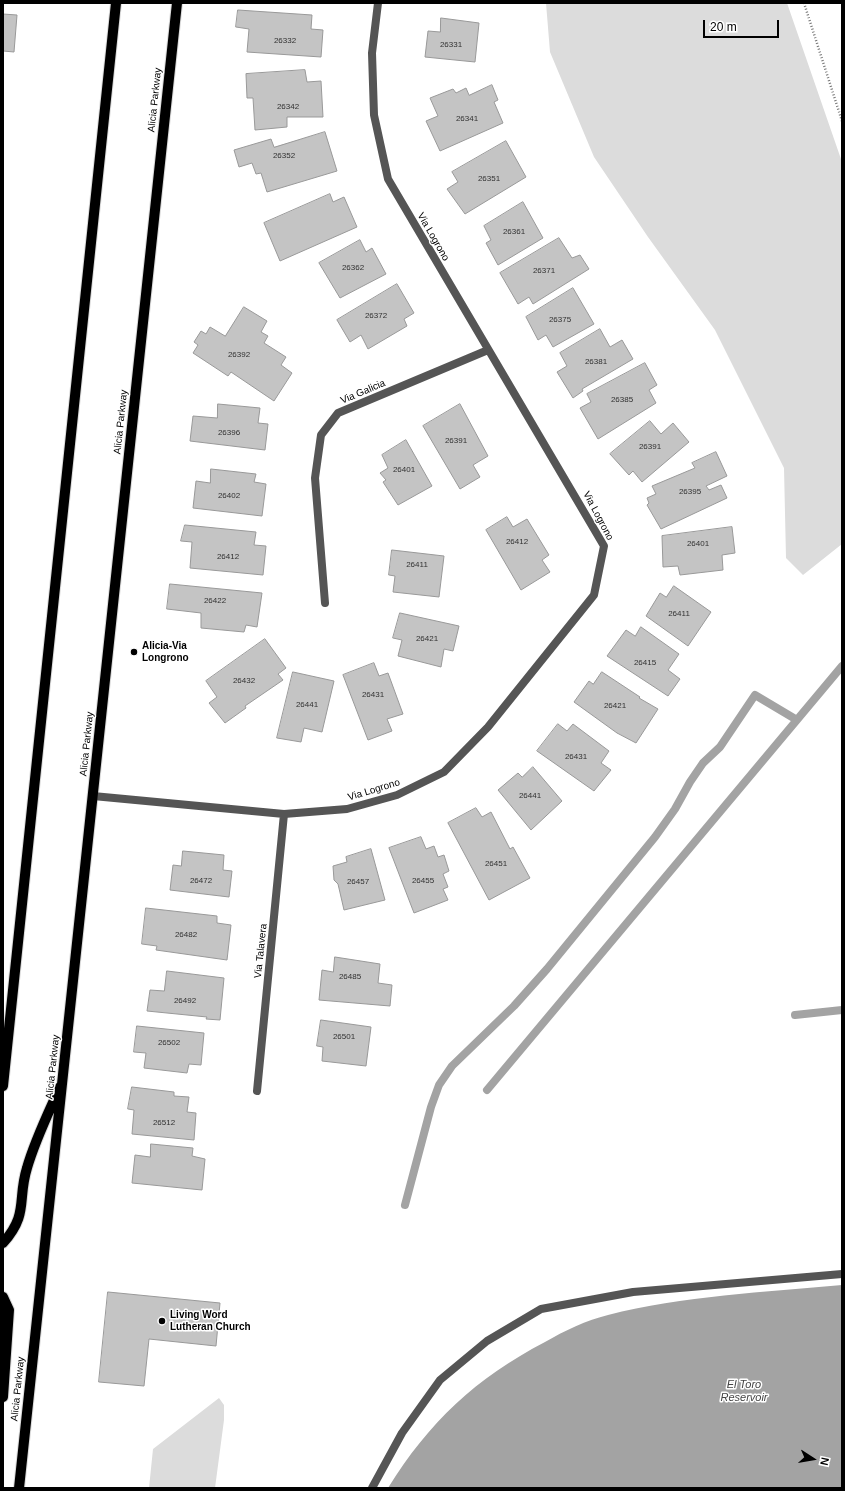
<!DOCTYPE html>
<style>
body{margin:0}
#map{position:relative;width:845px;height:1491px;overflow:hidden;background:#fff;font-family:Helvetica,sans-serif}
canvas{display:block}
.frame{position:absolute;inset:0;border:4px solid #000;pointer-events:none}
.north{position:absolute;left:793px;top:1439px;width:40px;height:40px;-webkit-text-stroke:3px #fff;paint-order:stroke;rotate:102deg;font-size:11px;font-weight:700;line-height:16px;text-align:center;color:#000}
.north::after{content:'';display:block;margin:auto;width:14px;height:18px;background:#000;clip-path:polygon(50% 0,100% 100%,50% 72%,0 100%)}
.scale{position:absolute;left:703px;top:20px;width:76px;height:18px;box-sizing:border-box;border:2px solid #000;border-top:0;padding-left:5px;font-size:12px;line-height:14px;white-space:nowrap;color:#000;-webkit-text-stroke:3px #fff;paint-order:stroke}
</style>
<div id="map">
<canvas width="845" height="1491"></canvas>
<div class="frame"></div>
<div class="north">N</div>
<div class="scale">20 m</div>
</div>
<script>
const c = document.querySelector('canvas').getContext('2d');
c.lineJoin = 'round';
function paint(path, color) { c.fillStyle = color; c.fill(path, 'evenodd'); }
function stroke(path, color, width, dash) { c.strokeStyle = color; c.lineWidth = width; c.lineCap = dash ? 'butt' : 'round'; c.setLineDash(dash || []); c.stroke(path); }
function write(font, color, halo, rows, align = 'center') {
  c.font = font + ' Helvetica,sans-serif'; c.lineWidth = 3; c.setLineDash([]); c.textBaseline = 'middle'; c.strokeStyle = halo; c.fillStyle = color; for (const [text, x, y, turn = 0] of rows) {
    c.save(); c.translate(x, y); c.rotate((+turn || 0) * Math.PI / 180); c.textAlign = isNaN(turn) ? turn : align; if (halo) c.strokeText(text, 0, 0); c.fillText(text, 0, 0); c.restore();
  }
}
paint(new Path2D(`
 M546,3H787L842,162V544L803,575L786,558L784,468L715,330L648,237L594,157L550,52Z
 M219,1398L224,1405V1420L215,1488H149L153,1449Z`), '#dcdcdc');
paint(new Path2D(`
 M842,1285V1488H388C429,1422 476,1378 545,1342C564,1331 587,1320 608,1315C682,1296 766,1292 842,1285Z`), '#a3a3a3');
stroke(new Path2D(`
 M795,1015L842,1010
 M487,1090L842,666
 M405,1205L431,1107L439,1085L452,1066L514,1006L547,969L655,837L675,809L690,782L703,763L720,747L755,695L797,720`), '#a3a3a3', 8);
const building = new Path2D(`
 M238,10L312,15L311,29L323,30L321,57L247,52L249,29L236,27Z
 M3,14L17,15L14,52L3,51Z
 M441,18L479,23L475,62L425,57L428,31L440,32Z
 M305,70L307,82L321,81L323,117H287V127L255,130L253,98H247L246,74Z
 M492,85L498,100L494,102L503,123L440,151L426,121L438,116L430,98L453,89L456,93L466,88L469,95Z
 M325,132L337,171L267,192L261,173L256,174L252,163L239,167L234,150L271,139L274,147Z
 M506,141L526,177L465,214L447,189L458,182L452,172Z
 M330,194L333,202L344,197L357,227L280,261L264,223Z
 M523,202L543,238L498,265L486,243L491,240L484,226Z
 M559,238L572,258L580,255L589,269L533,304L529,297L518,304L500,273Z
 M360,240L366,252L372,248L386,274L340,298L319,263Z
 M397,284L414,313L404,319L407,326L368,349L361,335L350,342L337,320Z
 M573,288L594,324L553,347L546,335L538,340L526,317Z
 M244,307L267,321L261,332L268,336L264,343L286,357L281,365L292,373L274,401L231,372L228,376L193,353L198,345L194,342L201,331L206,334L210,327L225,336Z
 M600,329L610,347L622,340L633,359L582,389L583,391L573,398L557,372L567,366L560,353Z
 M645,363L657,385L649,390L656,403L598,439L580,408L591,402L587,394Z
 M218,404L260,408L258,423L268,424L265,450L190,441L193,416L217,418Z
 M460,404L488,456L473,465L480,477L460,489L423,426Z
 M650,421L661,434L673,423L689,442L642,482L633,471L629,475L610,454Z
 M406,440L432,486L398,505L383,482L386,480L380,473L388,468L382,455Z
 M716,452L727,476L706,486L709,490L721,485L727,498L661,529L647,505L649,503L647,498L656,494L652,486L695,468L692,463Z
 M211,469L256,474L254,482L266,484L262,516L193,508L196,481L210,483Z
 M507,517L513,527L527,519L549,555L542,560L550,572L521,590L486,530Z
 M185,525L256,532L254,545L266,546L263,575L190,568L192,542L181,541Z
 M732,527L735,553L722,555L723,570L680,575L678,566L663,567L662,536Z
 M392,550L444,556L439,597L393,592L395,576L389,575Z
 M170,584L262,593L257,627L246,625L244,632L201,628V613L167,609Z
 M674,586L711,612L688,646L646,616L660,593L666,597Z
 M400,613L459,626L453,651L444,649L441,667L398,656L402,640L393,638Z
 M641,627L679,654L668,670L680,679L668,696L607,656L626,630L635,636Z
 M265,639L286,668L278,674L283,680L245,706L246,708L225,723L209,703L217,697L206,681Z
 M374,663L379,676L388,673L403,714L387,719L392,731L368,740L343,675Z
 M293,672L334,681L322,732L304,728L301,742L277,738Z
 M602,672L640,697L639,698L658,709L636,743L617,733L574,702L589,681L593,684Z
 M558,724L567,731L573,724L609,751L601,763L611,770L594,791L537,751Z
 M533,767L562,801L531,830L498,790L518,773L522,777Z
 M476,808L482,817L491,812L510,849L513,847L530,878L489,900L448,823Z
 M421,837L426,849L434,846L438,857L444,855L449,871L443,874L448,887L443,889L448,900L414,913L389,848Z
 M371,849L385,900L344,910L338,884L334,880L333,866L347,862L346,857Z
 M183,851L224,855L223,870L232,871L229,897L170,890L173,865L181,866Z
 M146,908L217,916V923L231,925L227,960L156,950L157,946L142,944Z
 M335,957L380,964L378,983L392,985L390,1006L319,1000L322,970L333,972Z
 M167,971L224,978L220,1020L206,1019L207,1017L147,1011L150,990L164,991Z
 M321,1020L371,1027L366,1066L322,1061L323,1047L317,1046Z
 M137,1026L204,1033L201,1065L189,1064L187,1073L144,1068L146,1053L134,1052Z
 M132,1087L174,1092V1096L189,1097L187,1112L196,1113L194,1140L132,1134L134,1110L128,1109Z
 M151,1144L193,1148L192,1156L205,1159L202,1190L132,1183L135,1155L150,1157Z
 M108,1292L220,1303L216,1346L149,1339L144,1386L99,1382Z`);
paint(building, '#c4c4c4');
stroke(building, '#999', 1);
const primary = new Path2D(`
 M3,1086L116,3
 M3,1243C29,1214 17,1200 27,1168C35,1140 48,1114 60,1087
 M3,1297L9,1310L3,1397
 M19,1488L177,3`);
stroke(primary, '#dbdbdb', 12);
stroke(new Path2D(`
 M804,3L842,121`), '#777', 2.5, [1, 2]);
stroke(new Path2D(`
 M372,1488L402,1433L440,1380L487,1341L541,1309L633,1292L842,1274`), '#555', 8);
stroke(new Path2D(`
 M325,603L315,478L321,435L338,413L488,350
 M93,796L284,814L347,809L397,795L444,772L488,727L594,595L604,546L388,179L374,115L372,53L378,3
 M257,1091L284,814`), '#555', 8);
stroke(primary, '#000', 10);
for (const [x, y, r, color] of [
 [134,652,4,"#000"],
 [162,1321,4,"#000"]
]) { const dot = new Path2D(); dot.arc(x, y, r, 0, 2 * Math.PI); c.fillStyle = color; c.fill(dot); stroke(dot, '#fff', 1.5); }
write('8px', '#313131', null, [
 ["26332",285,41],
 ["26331",451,45],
 ["26342",288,107],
 ["26341",467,119],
 ["26352",284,156],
 ["26351",489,179],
 ["26361",514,232],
 ["26362",353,268],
 ["26371",544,271],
 ["26372",376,316],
 ["26375",560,320],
 ["26392",239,355],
 ["26381",596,362],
 ["26385",622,400],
 ["26396",229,433],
 ["26391",456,441],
 ["26391",650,447],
 ["26401",404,470],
 ["26395",690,492],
 ["26402",229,496],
 ["26412",517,542],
 ["26401",698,544],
 ["26412",228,557],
 ["26411",417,565],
 ["26422",215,601],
 ["26411",679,614],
 ["26421",427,639],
 ["26415",645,663],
 ["26432",244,681],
 ["26431",373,695],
 ["26441",307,705],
 ["26421",615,706],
 ["26431",576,757],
 ["26441",530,796],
 ["26451",496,864],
 ["26472",201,881],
 ["26455",423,881],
 ["26457",358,882],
 ["26482",186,935],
 ["26485",350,977],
 ["26492",185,1001],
 ["26501",344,1037],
 ["26502",169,1043],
 ["26512",164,1123]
]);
write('10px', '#000', '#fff', [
 ["Alicia Parkway",155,100,-84],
 ["Via Logrono",433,237,60],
 ["Via Galicia",363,392,-23],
 ["Alicia Parkway",121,422,-84],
 ["Via Logrono",598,516,62],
 ["Alicia Parkway",87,744,-84],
 ["Via Logrono",374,790,-17],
 ["Via Talavera",261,951,-84],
 ["Alicia Parkway",53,1067,-84],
 ["Alicia Parkway",18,1389,-84]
]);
write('bold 10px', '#000', '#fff', [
 ["Alicia-Via",142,646],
 ["Longrono",142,658],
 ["Living Word",170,1315],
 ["Lutheran Church",170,1327]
], 'left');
write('italic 11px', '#444', '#fff', [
 ["El Toro",744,1385],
 ["Reservoir",744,1398]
]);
</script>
